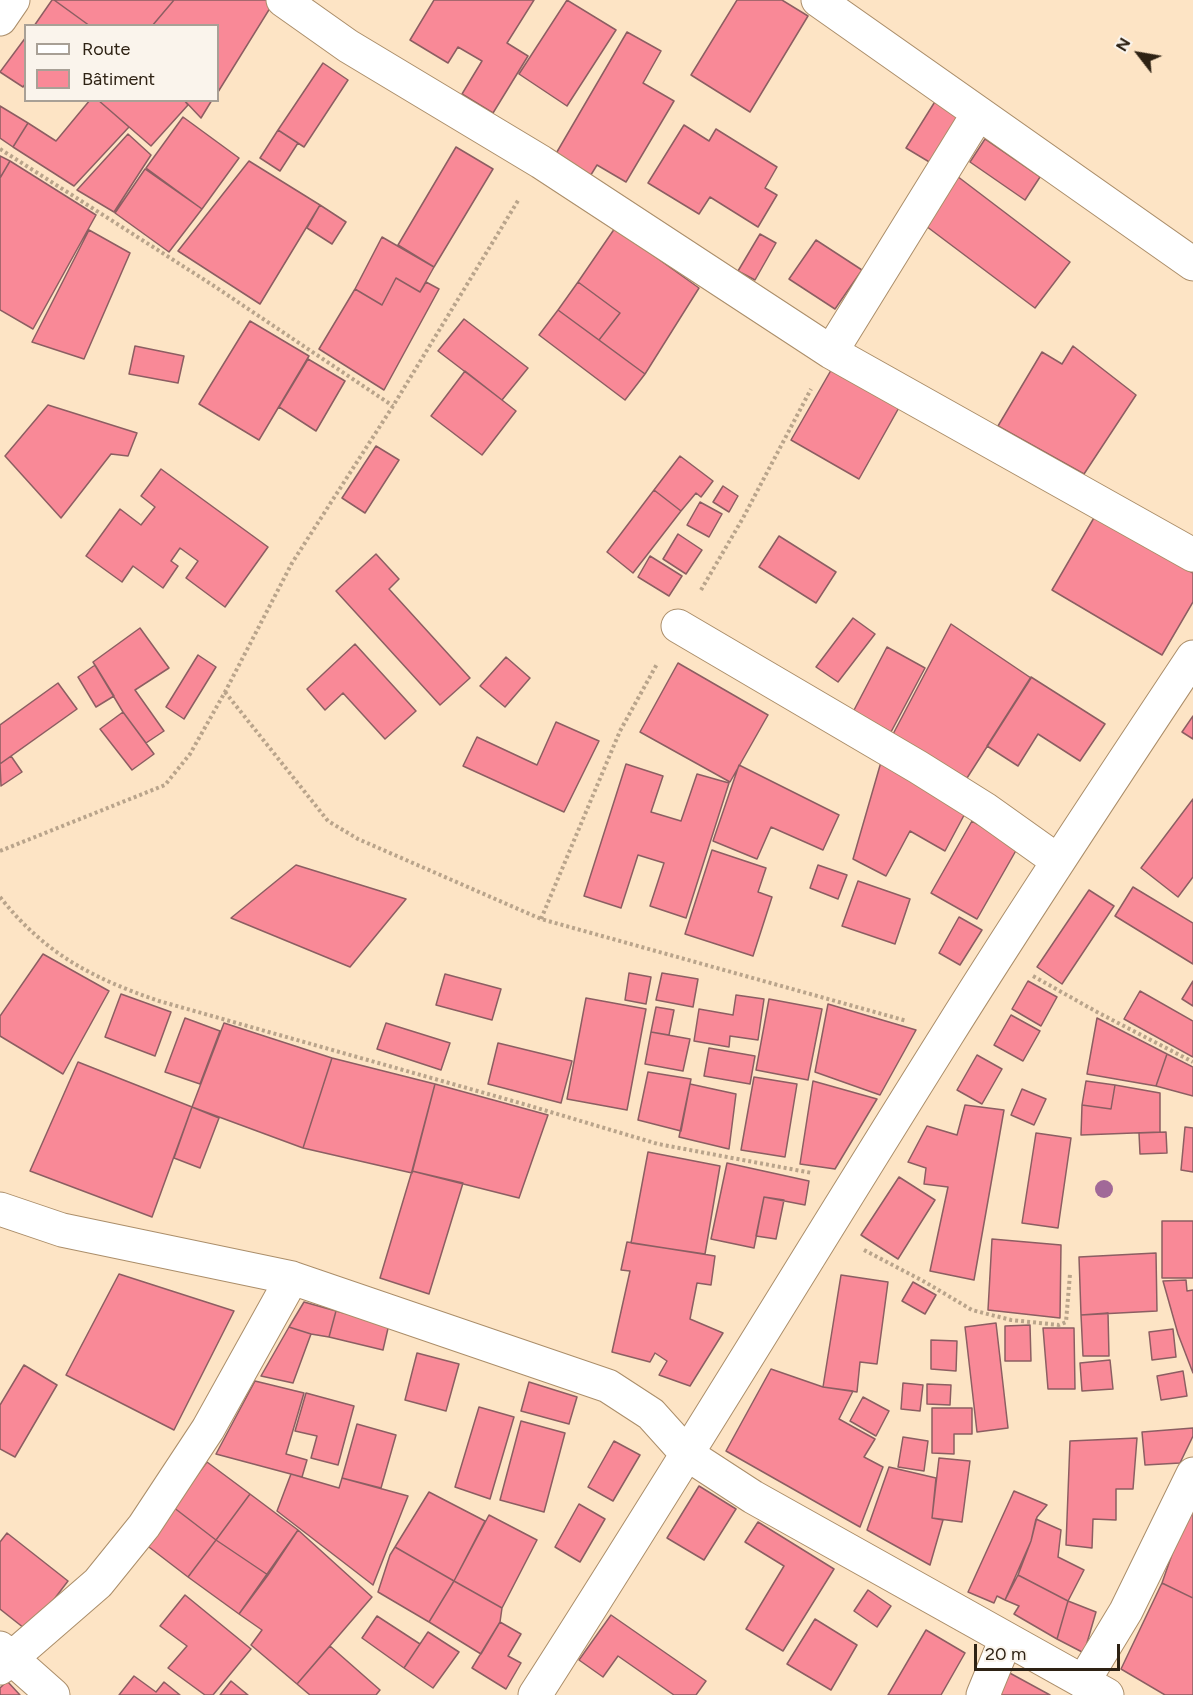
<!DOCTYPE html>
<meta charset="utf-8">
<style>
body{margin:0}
#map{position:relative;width:1193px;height:1695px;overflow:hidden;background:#fde4c5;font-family:Figtree,sans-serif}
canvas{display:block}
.legend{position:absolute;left:24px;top:24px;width:195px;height:78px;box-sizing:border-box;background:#faf4ec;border:2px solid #a8a096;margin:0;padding:8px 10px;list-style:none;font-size:18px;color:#2e2214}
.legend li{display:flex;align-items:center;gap:12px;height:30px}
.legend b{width:30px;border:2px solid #a8a096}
.north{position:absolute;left:1109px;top:24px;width:60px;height:60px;-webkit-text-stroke:4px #faf4ec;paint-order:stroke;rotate:301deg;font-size:16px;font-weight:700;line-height:24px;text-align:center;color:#2e2214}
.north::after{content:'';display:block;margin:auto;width:21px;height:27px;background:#2e2214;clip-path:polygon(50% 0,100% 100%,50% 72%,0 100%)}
.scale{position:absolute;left:974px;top:1644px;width:146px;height:27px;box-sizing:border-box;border:3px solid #2e2214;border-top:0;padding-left:8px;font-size:18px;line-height:21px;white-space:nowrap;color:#2e2214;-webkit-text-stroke:4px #faf4ec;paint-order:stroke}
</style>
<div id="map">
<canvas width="1193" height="1695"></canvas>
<ul class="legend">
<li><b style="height:8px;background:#fff"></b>Route</li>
<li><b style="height:16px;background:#f98997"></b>Bâtiment</li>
</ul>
<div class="north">N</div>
<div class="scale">20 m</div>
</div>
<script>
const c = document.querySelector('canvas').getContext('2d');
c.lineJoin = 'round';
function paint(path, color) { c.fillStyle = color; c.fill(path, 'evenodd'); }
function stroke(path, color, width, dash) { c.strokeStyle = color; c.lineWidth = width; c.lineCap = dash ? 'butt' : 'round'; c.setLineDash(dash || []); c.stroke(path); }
const building = new Path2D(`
 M52,0H54L90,26H34Z
 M54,0H174L152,26H90Z
 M174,0H275L218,92V26H152Z
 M434,0H534L507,43L528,56L493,113L462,94L482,61L458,47L448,63L410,40Z
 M567,0L616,30L567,106L519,74Z
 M737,0H782L808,16L750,112L691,75Z
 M627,32L661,51L643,83L674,101L626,182L597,165L589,178L554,157Z
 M26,37V83L23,87L0,72Z
 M323,63L348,80L304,147L278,130Z
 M90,100H98L129,127L74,186L13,147L28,123L56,141Z
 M98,100H184L188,105L151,146Z
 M184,100H212L201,118Z
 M936,100L961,117L931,163L906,148Z
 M0,106L28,123L13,147L0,138Z
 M183,117L239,158L202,209L146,168Z
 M684,125L709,141L716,129L777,167L765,188L777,195L758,227L710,197L699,214L648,183Z
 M278,130L298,143L280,171L260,158Z
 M128,134L151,155L114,212L77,190Z
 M985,139L1040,177L1025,200L970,162Z
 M456,147L493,169L434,267L398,245Z
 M0,156L10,161L0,178Z
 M10,161L96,215L33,329L0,310V178Z
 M249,161L320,205L260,304L178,251Z
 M145,169L202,209L169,252L115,213Z
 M953,173L1070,262L1035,308L918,220Z
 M320,205L346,222L332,244L307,228Z
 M615,228L699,288L645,374L599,340L620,313L578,282Z
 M89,230L130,253L84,359L32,342Z
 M760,234L776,243L755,280L738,271Z
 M382,237L434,267L420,292L396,278L382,305L355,289Z
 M816,240L862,270L835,309L789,279Z
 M396,278L420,292L426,282L439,289L384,390L319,349L355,289L382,305Z
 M578,282L620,313L599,340L558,310Z
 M558,310L645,374L625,400L539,335Z
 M464,319L528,368L502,400L438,351Z
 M250,321L309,356L259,440L199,404Z
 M135,346L184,356L178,383L129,374Z
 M1073,346L1136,395L1084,474L998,426L1042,352L1062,364Z
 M308,359L345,381L316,431L279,407Z
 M834,365L901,404L859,479L791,440Z
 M465,371L516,411L482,455L431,416Z
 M48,405L137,433L128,456L111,454L61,518L5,456Z
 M376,446L399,460L365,513L342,498Z
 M680,456L713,481L701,497L696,493L681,511L654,490Z
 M161,469L268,547L225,607L186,578L198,561L180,548L171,561L178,566L163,588L133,566L122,582L86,556L120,509L141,525L155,507L141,496Z
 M723,486L738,496L729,512L713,502Z
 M654,490L681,511L633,573L607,552Z
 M700,502L722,514L709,537L687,525Z
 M1095,516L1193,573V602L1162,655L1052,590Z
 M678,534L702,550L686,574L663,559Z
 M779,536L836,572L816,603L759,567Z
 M376,554L399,579L389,589L470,678L440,705L336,591Z
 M650,556L682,576L669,596L638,577Z
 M853,618L875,634L838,682L816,667Z
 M951,624L1031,678L967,778L892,736Z
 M140,628L169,668L135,690L164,731L146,743L123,712L93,662Z
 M355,644L416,711L385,739L343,693L325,710L307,689Z
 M887,647L925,668L891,732L853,712Z
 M198,655L216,667L184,719L166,707Z
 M506,657L530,678L505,707L480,686Z
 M678,663L768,715L730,782L640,732Z
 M95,665L114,696L96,707L78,677Z
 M1031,677L1105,724L1080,761L1038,734L1018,766L987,746Z
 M58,683L77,709L0,764V725Z
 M123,712L154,754L132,770L100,729Z
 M1193,716V739L1182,732Z
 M556,722L599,741L564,812L463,766L477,737L537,765Z
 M11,756L22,772L1,786L0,764Z
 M881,762L970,804L945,851L910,831L886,876L853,859Z
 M626,764L663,776L651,812L681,821L697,774L729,783L686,918L650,906L664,863L638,855L621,908L584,896Z
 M739,765L839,815L823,850L771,827L757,859L713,841Z
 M1193,799V877L1178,897L1141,868Z
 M972,821L1018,847L977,919L931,893Z
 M712,850L766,868L758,892L772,897L753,956L685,934Z
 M296,865L406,899L350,967L231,918Z
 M818,865L847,875L838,899L810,888Z
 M858,881L910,899L895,944L842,926Z
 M1133,887L1193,923V964L1115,916Z
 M1089,890L1114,906L1062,984L1037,967Z
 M959,917L982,930L960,965L939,953Z
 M43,954L109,991L63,1074L0,1036V1016Z
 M629,973L651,977L646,1004L625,1000Z
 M662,973L698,979L693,1007L656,1000Z
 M445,974L501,989L492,1020L436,1005Z
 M1028,981L1057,997L1041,1026L1012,1009Z
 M1193,981V1006L1182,999Z
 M1140,991L1193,1021V1057L1124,1019Z
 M121,994L171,1012L155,1056L105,1037Z
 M736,995L764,999L758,1040L730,1036L729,1047L694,1041L699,1009L733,1015Z
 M586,998L646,1009L627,1110L567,1099Z
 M769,999L822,1009L808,1080L756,1070Z
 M828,1004L916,1030L880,1095L815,1072Z
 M656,1007L674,1010L669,1035L651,1032Z
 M1011,1015L1040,1031L1023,1061L994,1045Z
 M185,1018L220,1031L200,1084L165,1072Z
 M1097,1018L1167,1054L1156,1086L1087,1074Z
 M224,1023L332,1058L303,1148L192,1107Z
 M386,1023L450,1043L441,1070L377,1049Z
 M651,1032L690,1039L683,1071L645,1064Z
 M498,1043L572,1061L561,1103L488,1084Z
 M709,1048L755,1056L750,1084L704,1076Z
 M1167,1054L1193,1067V1096L1156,1086Z
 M977,1055L1002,1069L982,1104L957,1090Z
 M332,1058L435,1084L412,1173L303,1148Z
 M78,1062L192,1107L152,1217L30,1171Z
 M648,1072L691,1079L681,1131L638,1120Z
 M754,1077L797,1084L785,1157L741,1150Z
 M813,1081L877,1099L835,1169L800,1164Z
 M1086,1081L1115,1085L1111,1109L1082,1105Z
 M435,1084L548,1115L519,1198L412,1171Z
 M690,1084L736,1094L729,1149L679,1137Z
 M1115,1085L1160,1093V1132L1081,1135L1082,1105L1111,1109Z
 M1022,1089L1046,1099L1034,1125L1011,1115Z
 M965,1105L1004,1110L974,1280L930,1271L948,1187L924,1184L926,1168L908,1162L927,1126L957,1135Z
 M192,1107L219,1118L200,1168L174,1158Z
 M1185,1127L1193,1128V1172L1181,1170Z
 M1166,1132L1167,1153L1140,1154L1139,1133Z
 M1036,1133L1071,1138L1058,1228L1022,1223Z
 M648,1152L720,1166L705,1254L631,1243Z
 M727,1163L809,1181L805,1205L764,1197L754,1248L711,1239Z
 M412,1171L463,1183L429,1294L380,1278Z
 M899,1177L935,1200L898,1259L861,1235Z
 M764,1197L784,1200L776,1239L756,1236Z
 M1162,1221H1193V1278H1162Z
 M992,1239L1061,1245L1060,1318L988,1310Z
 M627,1242L715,1256L711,1285L697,1283L690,1319L723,1333L690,1386L659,1375L667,1361L655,1353L650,1362L612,1352L630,1271L621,1270Z
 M1156,1253L1157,1311L1081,1315L1079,1257Z
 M119,1274L234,1311L174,1430L66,1375Z
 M841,1275L888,1282L877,1364L860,1362L857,1392L823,1387Z
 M1186,1280L1187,1291L1193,1290V1373L1178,1334L1163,1281Z
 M913,1282L936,1295L925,1314L902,1301Z
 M304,1302L336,1311L329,1337L311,1334L289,1327Z
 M336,1311L389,1324L383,1350L329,1337Z
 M1108,1313L1109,1356H1083L1081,1315Z
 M996,1323L1008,1428L977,1432L965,1327Z
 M1030,1325L1031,1361H1005V1326Z
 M289,1327L311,1334L293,1383L261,1376Z
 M1043,1328H1074L1075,1389H1048Z
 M1173,1329L1176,1357L1152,1360L1149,1332Z
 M931,1340L957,1341L956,1371L931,1369Z
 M417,1353L459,1364L446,1411L405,1400Z
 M1110,1360L1113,1389L1082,1391L1080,1363Z
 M24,1365L57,1385L15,1457L0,1449V1405Z
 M771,1369L823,1387L853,1391L839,1419L875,1439L864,1457L883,1467L860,1527L726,1451Z
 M1183,1371L1187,1396L1161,1400L1157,1376Z
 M255,1381L304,1393L286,1454L307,1460L302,1477L216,1454Z
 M529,1382L577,1397L569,1424L521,1411Z
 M903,1383L923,1385L920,1411L901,1409Z
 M927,1384L951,1385L950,1405L927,1404Z
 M306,1393L354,1406L338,1465L311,1458L317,1436L295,1431Z
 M863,1397L889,1411L876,1436L850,1421Z
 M479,1407L514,1417L490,1499L455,1487Z
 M932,1408H972V1434H954V1454L932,1453Z
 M521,1421L565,1433L544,1512L500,1500Z
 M357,1424L396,1435L381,1488L342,1478Z
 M1193,1428V1436L1180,1463L1145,1465L1142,1432Z
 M903,1437L928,1441L924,1471L898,1467Z
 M1137,1438L1133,1489H1116V1520L1093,1519L1092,1548L1066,1545L1070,1441Z
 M614,1441L640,1455L613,1501L588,1487Z
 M939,1458L970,1461L962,1522L932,1518Z
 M207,1462L250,1494L216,1540L173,1507Z
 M889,1467L936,1478L932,1518L943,1520L930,1565L867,1530Z
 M291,1474L339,1488L342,1478L408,1496L373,1585L277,1511Z
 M699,1486L736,1509L704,1560L667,1538Z
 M1014,1491L1047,1505L1037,1517L1031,1541L1005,1600L997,1596L994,1603L968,1592Z
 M429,1492L485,1521L454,1581L395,1547Z
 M250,1494L298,1530L268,1575L216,1540Z
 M1191,1500L1193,1501V1598L1162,1583Z
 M579,1504L605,1519L580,1562L555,1547Z
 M173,1507L216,1540L188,1577L145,1544Z
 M489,1515L537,1540L502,1608L454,1581Z
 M1036,1519L1061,1530L1058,1557L1084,1570L1068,1601L1018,1575L1031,1541Z
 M758,1522L834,1569L783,1651L746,1629L784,1566L745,1542Z
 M298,1530L372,1597L297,1684L251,1645L262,1630L239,1614Z
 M7,1533L68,1581L29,1632L0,1609V1542Z
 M216,1540L268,1575L239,1614L188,1577Z
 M395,1547L454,1581L429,1622L378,1592L390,1555Z
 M1018,1575L1068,1601L1057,1639L1014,1614L1019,1606L1005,1600Z
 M454,1581L502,1608L500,1622L481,1654L429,1622Z
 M1162,1583L1193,1598V1695H1165L1121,1669Z
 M868,1590L891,1606L877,1627L854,1611Z
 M185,1595L251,1649L213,1695H205L168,1668L187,1646L160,1626Z
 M1068,1601L1096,1612L1084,1653L1057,1639Z
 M611,1615L706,1681L696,1695H674L618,1656L603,1677L579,1660Z
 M377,1616L420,1644L404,1668L362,1638Z
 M815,1619L857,1645L831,1690L787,1664Z
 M500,1622L521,1634L508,1656L521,1663L506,1689L472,1668Z
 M926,1630L965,1653L941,1695H888Z
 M428,1632L459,1652L433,1688L404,1668Z
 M330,1646L380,1690L376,1695H310L297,1684Z
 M1006,1671L1050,1695H993Z
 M134,1676L156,1692L164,1682L180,1695H119Z
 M7,1681L20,1695H0V1688Z
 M231,1681L248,1695H220Z`);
paint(building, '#f98997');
stroke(building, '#8c5e62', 1.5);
const minor = new Path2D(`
 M283,0L348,46L541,162L831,352L1193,555
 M818,0L1193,264
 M0,19L13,0
 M831,352L978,114
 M678,626L918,767L985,809L1058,861
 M0,1209L62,1230L292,1278L608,1386L651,1414L687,1454L753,1497L1107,1695
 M0,1648L53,1695
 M0,1668L98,1583L144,1526L208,1429L292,1278
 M1083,1682L1126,1611L1193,1474
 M535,1695C675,1477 809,1255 947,1035C1027,907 1110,782 1193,657
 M983,1695L1006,1639`);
stroke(minor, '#ab8e6a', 35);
stroke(new Path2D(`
 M0,149L214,286L393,406
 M701,590L743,518L811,389
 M225,692L328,821L358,839L541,919L907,1021
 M0,851L165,785L190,754L225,692L292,563L393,406L519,199
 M0,897C45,954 92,978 159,1001L527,1105L658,1144L812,1173
 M541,919L620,731L657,664
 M1033,976L1097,1012L1193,1062
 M864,1250L925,1282L972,1310L1011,1320L1059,1325L1066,1322L1070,1274`), '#b9a48b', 4, [3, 3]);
stroke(minor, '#fff', 33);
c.fillStyle = '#a16998';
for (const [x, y] of [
 [1104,1189]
]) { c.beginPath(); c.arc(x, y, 9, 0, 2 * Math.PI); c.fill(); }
</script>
